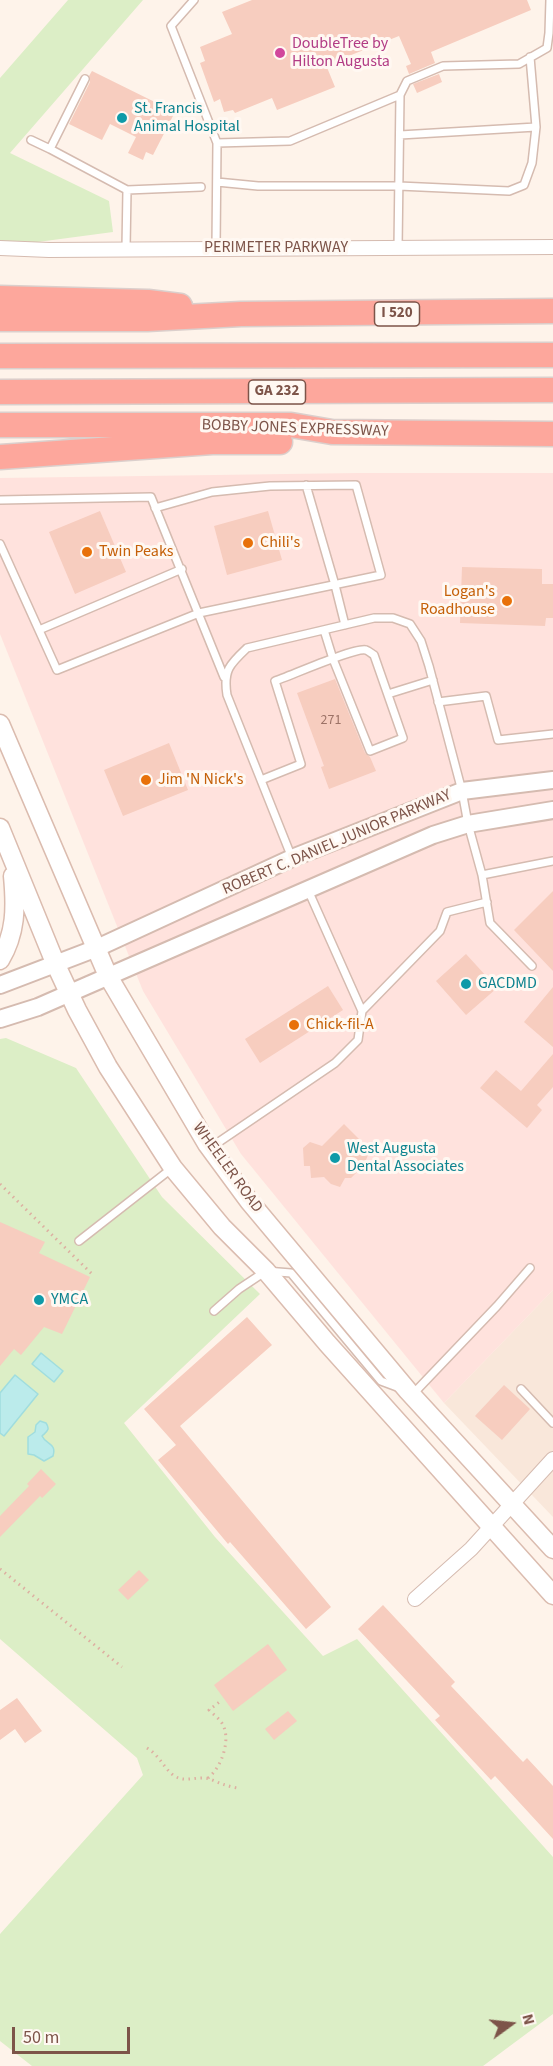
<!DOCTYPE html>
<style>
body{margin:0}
#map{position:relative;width:553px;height:2066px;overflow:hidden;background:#fef3ea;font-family:"Source Sans 3",sans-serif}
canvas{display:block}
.north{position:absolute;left:481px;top:1994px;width:60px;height:60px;-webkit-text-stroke:4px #fff8f2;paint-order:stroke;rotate:75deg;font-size:16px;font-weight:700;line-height:24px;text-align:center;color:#7d5449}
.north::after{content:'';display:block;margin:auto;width:21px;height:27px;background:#7d5449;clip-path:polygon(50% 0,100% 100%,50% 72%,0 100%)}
.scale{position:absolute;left:12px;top:2027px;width:118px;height:27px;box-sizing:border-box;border:3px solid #7d5449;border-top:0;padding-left:8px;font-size:18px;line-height:21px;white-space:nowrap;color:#7d5449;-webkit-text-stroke:4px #fff8f2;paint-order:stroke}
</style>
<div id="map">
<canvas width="553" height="2066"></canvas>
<div class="north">N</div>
<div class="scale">50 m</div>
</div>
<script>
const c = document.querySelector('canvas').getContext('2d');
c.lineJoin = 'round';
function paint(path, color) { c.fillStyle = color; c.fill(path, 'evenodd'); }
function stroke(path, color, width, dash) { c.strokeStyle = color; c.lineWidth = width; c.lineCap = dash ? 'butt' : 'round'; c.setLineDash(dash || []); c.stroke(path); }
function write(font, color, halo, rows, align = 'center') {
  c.font = font + ' "Source Sans 3",sans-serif'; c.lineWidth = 6; c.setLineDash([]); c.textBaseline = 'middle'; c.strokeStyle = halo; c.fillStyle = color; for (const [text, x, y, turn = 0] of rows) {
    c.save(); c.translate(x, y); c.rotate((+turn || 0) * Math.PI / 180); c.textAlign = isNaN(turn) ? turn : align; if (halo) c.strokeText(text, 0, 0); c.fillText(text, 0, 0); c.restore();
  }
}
paint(new Path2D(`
 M553,1290V1517L444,1403Z`), '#f9e7da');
paint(new Path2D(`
 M358,473H553V1290L444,1403L241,1154L143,991L0,634V478Z`), '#ffe2dd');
paint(new Path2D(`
 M68,0H143L10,153L109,201L113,232L0,247V78Z
 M6,1038L76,1068L162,1197L260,1294L124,1423L215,1537L323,1656L357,1639L553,1857V2014L483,2066H32L0,2041V1934L143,1775L137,1758L0,1639V1039Z`), '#dceec6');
const water = new Path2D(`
 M41,1353L63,1371L54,1382L32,1364Z
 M15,1375L38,1394L4,1436L0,1433V1393Z
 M40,1421L46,1423C51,1430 46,1432 42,1436C46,1445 57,1443 53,1456L44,1461L34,1455L28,1454V1437L35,1432L36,1425Z`);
paint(water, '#bbebeb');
stroke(water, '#a0ddde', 1.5);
paint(new Path2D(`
 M252,0H527L531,10L431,52L435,63L409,74L406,66L411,64L399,36L326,65L335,87L277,110L272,98L235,113L233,110L224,112L220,99L214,102L200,63L205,61L200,47L232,34L222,12Z
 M92,71L175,112L153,155L146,152L143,160L128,153L136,137L110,124L102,140L69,124L90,82L89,76Z
 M439,74L442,82L417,93L413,84Z
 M100,511L126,572L75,594L49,532Z
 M268,511L282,560L227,575L214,526Z
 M462,567L542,569V584H553V618H546L545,626L460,623Z
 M335,679L365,753L370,757L376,771L329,789L321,767L324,766L297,693Z
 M169,743L188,790L123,816L104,770Z
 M553,891V971L514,930Z
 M466,954L497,988L466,1015L436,981Z
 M328,986L343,1010L260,1063L245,1039Z
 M553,987V1047L524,1022Z
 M553,1054V1087L537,1105L542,1110L527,1128L480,1088L496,1070L521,1091Z
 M344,1124L370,1150L364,1165L351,1178H345L340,1187L331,1184L324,1177L311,1178L310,1166H304L303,1148L310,1142L322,1146Z
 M0,1222L45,1242L39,1253L90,1277L62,1334L44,1327L21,1355L14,1349L0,1366Z
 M247,1317L272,1345L180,1426L331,1607L306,1629L230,1542L228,1544L158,1460L176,1445L144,1409Z
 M504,1385L530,1409L502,1440L475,1416Z
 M41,1469L56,1484L42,1498L40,1496L0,1537V1516L29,1486L27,1484Z
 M139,1570L149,1580L128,1600L118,1590Z
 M383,1605L455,1682L451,1686L523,1762L527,1758L553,1786V1839L495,1776L491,1780L435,1720L440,1716L358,1629Z
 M268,1644L287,1670L233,1711L214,1685Z
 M17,1698L42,1731L25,1743L15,1729L0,1740V1710Z
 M288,1711L297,1721L274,1740L265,1729Z`), '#f7cdbf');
const service = new Path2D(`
 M194,0L171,26L217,143L216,247
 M85,79L50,149L127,190L201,187
 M400,135L536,127
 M31,140L50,149
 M217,143L290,141L400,95
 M217,182L258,186H399L509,191L524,185L532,163L536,127L530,57
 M126,248L127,190
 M398,248L400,95L407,81L443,66L519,64L547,48L549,33L550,0
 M306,485L335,585L345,625
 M0,500L151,497L224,677
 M0,544L57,670L199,613L381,575L356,485L270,486L212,492L155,508
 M39,630L182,569
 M388,694L433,680
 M438,702L486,696L498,740L553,734
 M261,780L301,764L275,681C290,676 355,647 366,650C369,651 372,654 374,655L403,738L370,751L333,659L324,630
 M292,858L227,695C223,670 230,664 247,648L374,618H393L410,624L421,641L429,666L462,791L468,824L482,875L490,923L532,966
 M482,875L553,861
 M308,890L362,1011L440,931L447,912L487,902
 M210,1148L335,1063L358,1040L362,1011
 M79,1241L171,1169
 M214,1311L239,1289L266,1271L291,1273L381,1381L397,1387
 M521,1389L553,1423
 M412,1395L497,1306L530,1268`);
const minor = new Path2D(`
 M0,248L49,250L553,247
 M415,1599L471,1549L553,1459`);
const tertiary = new Path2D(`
 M0,985L97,948L292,858L462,791L553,780
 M0,1019L38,1007L70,993L433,835L468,824L553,810`);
const secondary = new Path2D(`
 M0,724L108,976L207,1144L249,1201L408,1391L553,1549
 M0,828L56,965L77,1010L108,1067L173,1168L222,1227L266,1271L327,1343L553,1595
 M0,960C16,933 16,908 13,876`);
const motorway = new Path2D(`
 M0,298L148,302L180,306
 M0,319H147L241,314L553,311
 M0,356L553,355
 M0,392L553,390
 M0,425H291L332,432L553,434
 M0,457L212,442H280`);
stroke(service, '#d5bbb0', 10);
stroke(minor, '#d5bbb0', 16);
stroke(tertiary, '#d5bbb0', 20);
stroke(secondary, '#dbbcaf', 21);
stroke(motorway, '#dbcfcc', 27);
stroke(new Path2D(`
 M0,1184L93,1275
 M0,1569L122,1667
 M147,1748C160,1756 163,1767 173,1775C185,1784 198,1775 210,1779C219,1783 227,1786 237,1788
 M208,1778C221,1768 231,1741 223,1725C220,1719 214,1715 209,1710L222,1700`), '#ddafa1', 3, [1.5, 4.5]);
stroke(service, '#fff', 7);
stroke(minor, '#fff', 14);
stroke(tertiary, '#fff', 16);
stroke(secondary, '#fff', 18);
stroke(motorway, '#fda79c', 24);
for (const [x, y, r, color] of [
 [280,53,6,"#d1479c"],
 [122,118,6,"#0f9aa8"],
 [248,543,6,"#e8710a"],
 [87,552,6,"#e8710a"],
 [507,601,6,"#e8710a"],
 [146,780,6,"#e8710a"],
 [466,984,6,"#0f9aa8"],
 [294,1025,6,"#e8710a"],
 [335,1158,6,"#0f9aa8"],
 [39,1300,6,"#0f9aa8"]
]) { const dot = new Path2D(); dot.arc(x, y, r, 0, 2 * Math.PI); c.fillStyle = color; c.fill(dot); stroke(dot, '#fff8f2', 2); }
write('14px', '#9c7266', null, [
 ["271",331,721]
]);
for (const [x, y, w] of [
 [397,314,45],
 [277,392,57]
]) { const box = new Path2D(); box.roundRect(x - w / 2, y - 12, w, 24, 4.5); c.fillStyle = '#fff8f2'; c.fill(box); stroke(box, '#7d5449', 1.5); }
write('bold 15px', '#7d5449', null, [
 ["I 520",397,314],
 ["GA 232",277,392]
]);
write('16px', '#b23c85', '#fff8f2', [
 ["DoubleTree by",292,44],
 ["Hilton Augusta",292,62]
], 'left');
write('16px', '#0d838f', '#fff8f2', [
 ["St. Francis",134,109],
 ["Animal Hospital",134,127],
 ["GACDMD",478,984],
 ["West Augusta",347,1149],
 ["Dental Associates",347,1167],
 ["YMCA",51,1300]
], 'left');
write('16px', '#7d5449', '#fff8f2', [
 ["PERIMETER PARKWAY",276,248],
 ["BOBBY JONES EXPRESSWAY",295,429,2],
 ["ROBERT C. DANIEL JUNIOR PARKWAY",337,843,-23],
 ["WHEELER ROAD",227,1168,54]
]);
write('16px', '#c56008', '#fff8f2', [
 ["Chili's",260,543],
 ["Twin Peaks",99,552],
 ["Logan's",495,592,"right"],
 ["Roadhouse",495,610,"right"],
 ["Jim 'N Nick's",158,780],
 ["Chick-fil-A",306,1025]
], 'left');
</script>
